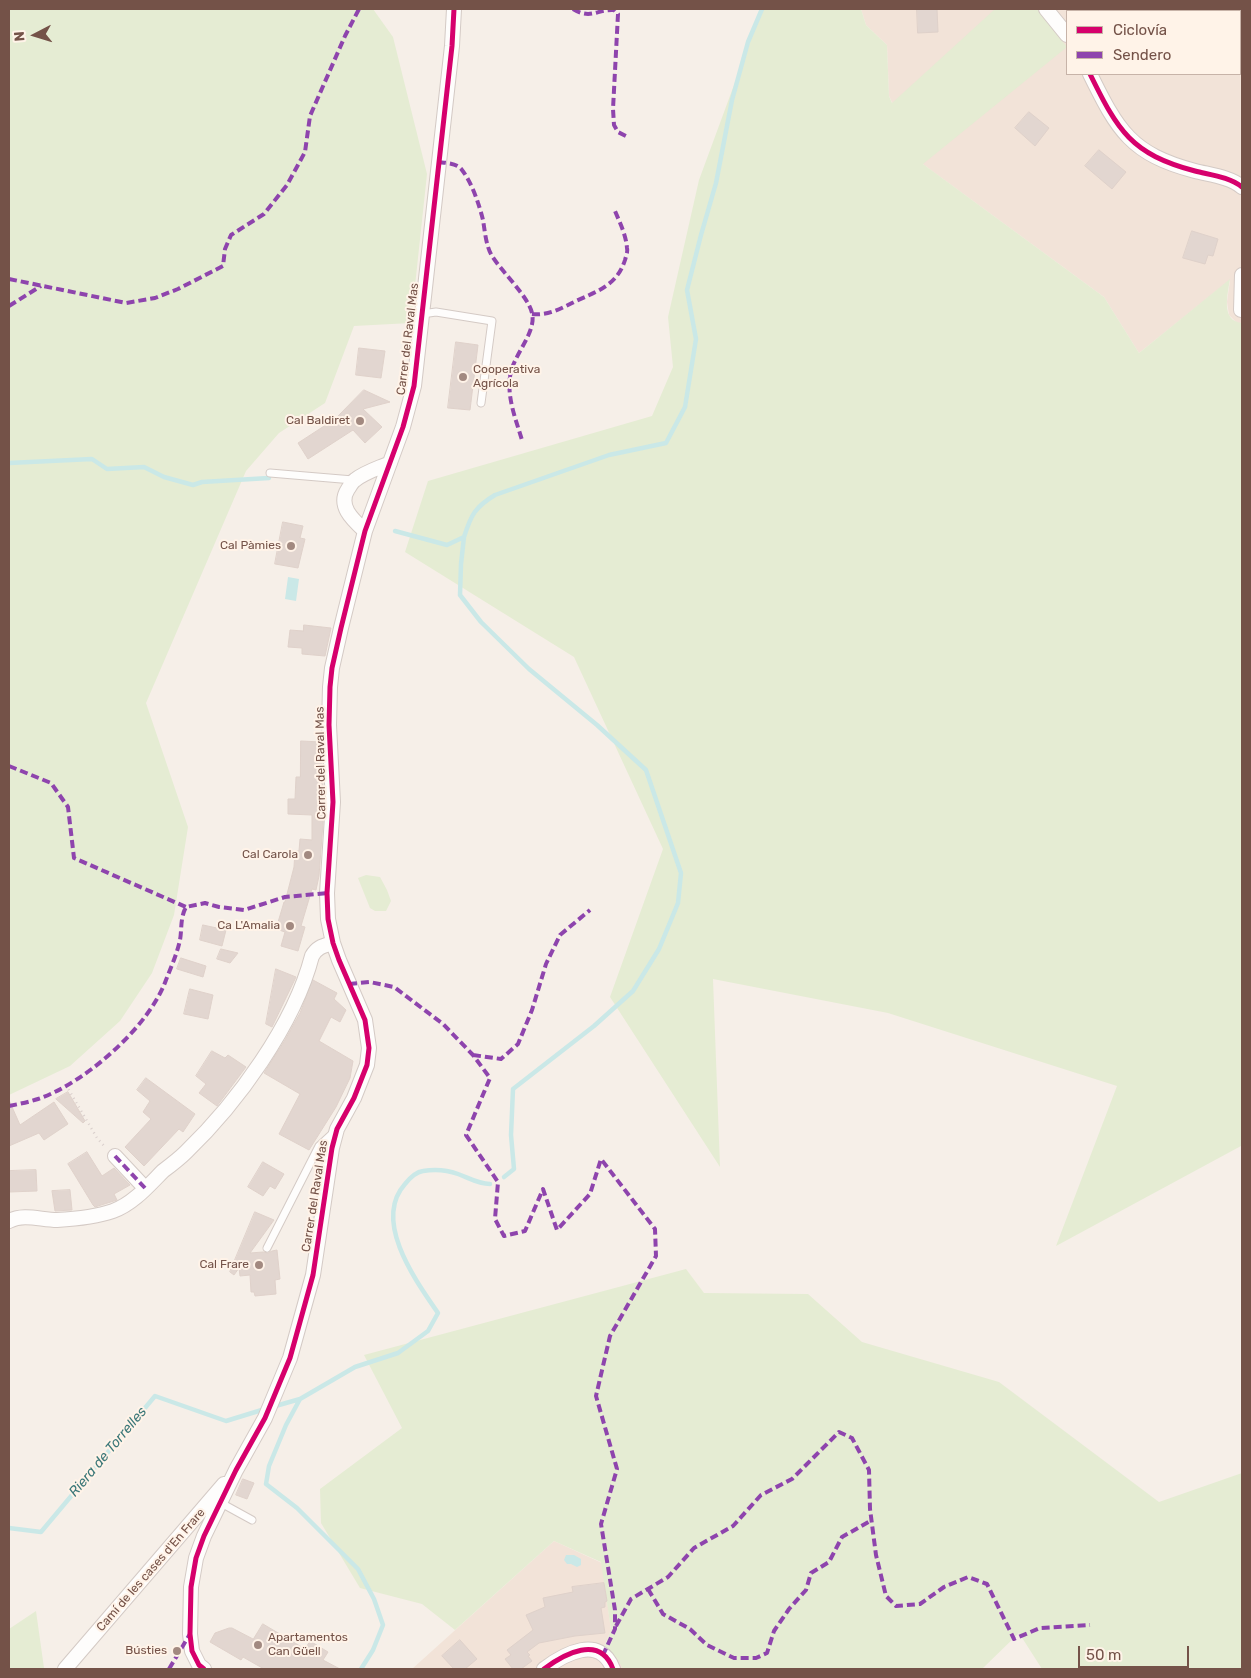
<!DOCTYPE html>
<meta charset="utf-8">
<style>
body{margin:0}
#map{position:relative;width:1251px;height:1678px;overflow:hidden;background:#f6efe8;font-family:Rubik,sans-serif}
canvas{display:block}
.frame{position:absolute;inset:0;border:10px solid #745248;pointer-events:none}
.legend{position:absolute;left:1066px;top:10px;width:175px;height:65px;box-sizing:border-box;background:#fff3e8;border:1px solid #c7b3a8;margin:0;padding:6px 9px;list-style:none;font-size:15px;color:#745248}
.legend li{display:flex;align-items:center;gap:10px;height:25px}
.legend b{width:25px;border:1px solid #c7b3a8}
.north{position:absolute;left:10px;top:10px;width:50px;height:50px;-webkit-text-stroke:4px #fff3e8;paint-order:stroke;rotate:265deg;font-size:14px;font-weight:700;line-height:20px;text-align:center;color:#745248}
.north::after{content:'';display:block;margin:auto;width:18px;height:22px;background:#745248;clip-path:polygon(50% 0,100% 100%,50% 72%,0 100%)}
.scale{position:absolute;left:1078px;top:1646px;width:111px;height:22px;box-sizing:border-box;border:2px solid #745248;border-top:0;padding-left:6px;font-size:15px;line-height:18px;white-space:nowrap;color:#745248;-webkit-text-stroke:4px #fff3e8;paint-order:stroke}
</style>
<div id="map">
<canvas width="1251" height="1678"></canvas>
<div class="frame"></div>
<ul class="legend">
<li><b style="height:6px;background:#d6006c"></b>Ciclovía</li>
<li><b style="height:6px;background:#8e44ad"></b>Sendero</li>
</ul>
<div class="north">N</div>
<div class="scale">50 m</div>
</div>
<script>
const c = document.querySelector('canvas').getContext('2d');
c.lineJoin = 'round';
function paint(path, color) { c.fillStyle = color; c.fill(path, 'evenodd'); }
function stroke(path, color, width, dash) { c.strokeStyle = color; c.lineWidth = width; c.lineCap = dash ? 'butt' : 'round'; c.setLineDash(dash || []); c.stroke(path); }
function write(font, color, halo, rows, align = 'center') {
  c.font = font + ' Rubik,sans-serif'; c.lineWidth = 4; c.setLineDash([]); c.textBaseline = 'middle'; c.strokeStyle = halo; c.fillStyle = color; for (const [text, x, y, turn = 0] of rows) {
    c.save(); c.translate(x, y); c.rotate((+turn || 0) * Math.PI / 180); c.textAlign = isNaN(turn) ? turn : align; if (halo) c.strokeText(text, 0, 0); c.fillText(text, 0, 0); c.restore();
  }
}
paint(new Path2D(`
 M861,9H1242V323H1237L1229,315L1227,302L1230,280L1139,353L1104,297L920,162L889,96L887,45L866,25ZM1067,11H1240V74H1067Z
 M554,1541L602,1563L611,1630L604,1647L636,1669H412Z`), '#f2e3d8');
paint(new Path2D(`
 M9,9H373L393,37L427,174L411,323L354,326L325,403L279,433L246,471L146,703L188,827L174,915L152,973L120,1021L70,1066L9,1095Z
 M762,9H861L866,25L887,45L889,96L892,103L995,9H1037L1067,47L923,164L1104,297L1139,353L1230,279C1228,293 1220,321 1242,323V1143L1241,1146L1056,1246L1117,1086L888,1013L713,979L720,1167L610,997L663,849L574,657L405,552L428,481L652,416L673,367L668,317L699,180Z
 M366,875L380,877L387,890L391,901L386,911H375L370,908L358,878Z
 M686,1269L704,1293L808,1294L862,1342L999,1382L1159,1502L1242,1473V1669H1042L1019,1633L982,1669H623L617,1658L604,1647L611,1630L601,1562L554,1541L455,1630L422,1604L360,1588L321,1523L320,1489L402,1428L364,1355Z
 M36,1611L44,1668L9,1669V1629Z`), '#e5ecd3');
paint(new Path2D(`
 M288,577L299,579L296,601L285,599Z
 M566,1555H574L581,1559V1565L577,1567L571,1564H567L564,1560Z`), '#cae8e7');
stroke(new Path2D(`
 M9,463L92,459L107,469L144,467L164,477L193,485L202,482L269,478
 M395,531L447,545L464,537C471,515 475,507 495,495L609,455L666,443L685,407L696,339L687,290L701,235L716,183L732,100L748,42L762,9
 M464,537L461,564L460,595L481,622L529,669L597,725L646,770L681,873L678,903L659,949L633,991L594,1026L513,1089L511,1135L514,1169L504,1177
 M272,1407L300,1399
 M9,1528L41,1532L155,1396L226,1421L265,1409
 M361,1669L373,1650L383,1625L374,1599L358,1569L297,1508L266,1484L269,1466L286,1425L300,1399L355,1367L398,1353L428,1331L438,1313C416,1281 372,1221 405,1184C409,1179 416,1172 423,1171C435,1169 447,1170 458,1174C469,1178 478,1184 490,1184`), '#cae8e7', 4.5);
const building = new Path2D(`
 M917,9H937L938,32L918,33Z
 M1029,112L1049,128L1035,146L1015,128Z
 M1099,150L1126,172L1112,189L1085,166Z
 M1192,231L1218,239L1213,256L1208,255L1205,264L1183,258Z
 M456,342L478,345L470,410L448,408Z
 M359,348L385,351L381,378L356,375Z
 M364,390L390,402L363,409L382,427L365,443L353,430L308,459L298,443L335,419Z
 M283,522L303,526L300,538L305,539L298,568L275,564Z
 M304,625L331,628L325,656L302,654V648L288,647L290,630L303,631Z
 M301,741L321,742L324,810L319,876L316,890L312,889L301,926L305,927L298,951L281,946L285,932L276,929L284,902H285L294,867L295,851H299L300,839L312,840V815L288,814V799H295L296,777H300Z
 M203,925L226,930L222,946L200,940Z
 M221,949L238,953L230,963L217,959Z
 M181,958L206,966L203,977L177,969Z
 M276,969L296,977L272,1027L266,1024Z
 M313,980L337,993L334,999L346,1010L340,1022L331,1017L319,1041L353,1061L350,1078L336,1107L309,1150L279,1134L300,1094L264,1073L285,1040L300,1013Z
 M190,989L213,995L208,1019L184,1014Z
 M212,1051L225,1058L228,1055L246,1067L217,1106L199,1093L206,1084L196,1076Z
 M146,1078L195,1114L183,1132L179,1129L144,1166L125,1147L151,1119L143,1112L150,1101L137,1090Z
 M68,1092L85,1121L83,1123L56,1099Z
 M9,1100L20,1125L54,1102L68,1124L44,1140L39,1133L9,1146Z
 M87,1152L102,1176L114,1168L130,1185L114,1194L117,1200L98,1206L95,1207L93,1205L68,1164Z
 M263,1162L284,1174L275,1189L270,1186L263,1196L248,1187Z
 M36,1170L37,1191L9,1192V1171Z
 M70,1190L72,1210L55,1211L52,1191Z
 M255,1212L274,1220L250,1253L263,1252L268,1253L272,1251L277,1250L280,1279L275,1280L276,1294L255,1296L254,1292H251L250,1275L240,1276L239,1268L234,1275L230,1272Z
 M243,1479L254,1483L247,1499L236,1495Z
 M604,1583L607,1601L605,1602V1607L601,1608L605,1633L575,1636L539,1643L527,1652L530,1655L528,1656L532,1661L521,1669H513L505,1659L511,1655L507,1650L533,1630L526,1615L545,1607L543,1598L573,1592L572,1587Z
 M263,1624L305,1649L310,1641L328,1652L323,1660L340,1669H264L243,1657L241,1660L210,1642L215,1633L229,1628H232L253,1639Z
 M460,1640L477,1659L465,1669H454L442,1656Z`);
paint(building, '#e2d6d0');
stroke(building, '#dfd1ca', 1);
const lane = new Path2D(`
 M422,314L436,312L492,321L481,403
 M270,473L353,480
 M267,1248L319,1146L333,1133
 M221,1503L252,1520`);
const street = new Path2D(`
 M1046,9L1067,35
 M1090,74C1118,131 1131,154 1195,171C1211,175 1230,177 1242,187
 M1241,310L1242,275
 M365,531C353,520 337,506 348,489C350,486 352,482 355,480C365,472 379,468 390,463
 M115,1156L145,1188
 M9,1221C24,1213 41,1220 57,1220C75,1219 96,1217 113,1211C133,1204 149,1185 163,1171C171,1165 179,1159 186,1152C237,1103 294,1025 312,956C317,947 323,946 333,943
 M65,1669L224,1484
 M204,1669L199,1665L192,1651L190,1634L191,1587L196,1558L204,1536L236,1470L265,1418L290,1358L313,1275L332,1148L337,1129L354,1098L367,1065L369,1048L365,1020L339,960L333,943L328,919L327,893L333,802L329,725L330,687L332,668L341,628L365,531L403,427L414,386L452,46L454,9
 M544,1669C564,1654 600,1634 613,1669`);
stroke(lane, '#d4cac5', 9);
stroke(street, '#d4cac5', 16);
stroke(new Path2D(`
 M66,1085L97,1138L105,1147`), '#dacfcc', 2.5, [1, 4]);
stroke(lane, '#fefdfc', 7);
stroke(street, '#fefdfc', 14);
stroke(new Path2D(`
 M573,9C591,20 597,9 614,10L618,14L613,109L614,125L618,132L626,136
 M438,162C446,163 457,163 462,170C472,183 479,204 483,220C485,232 486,246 492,256C502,272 528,296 532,313C537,333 512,356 510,377C507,398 516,420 522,440
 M9,279L126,303L155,298L178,289L223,266L225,249L231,235L264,214L287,185L305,152L310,116L345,36L359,9
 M9,306L41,286
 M532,314C548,316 562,308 576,301C598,291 617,285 625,260C626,256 628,252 627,248C626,235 620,223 615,211
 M9,766L51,783L68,807L74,858L186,907
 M349,984L370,982L394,987L443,1024L473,1055L490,1078L466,1135L498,1182L495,1219L504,1236L525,1231L543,1189L557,1230L590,1194L601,1159L655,1229L656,1256L610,1336L596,1396L617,1469L601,1524L615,1610V1629L603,1655
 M473,1055L501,1059L518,1044L532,1010L546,964L560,935L590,910
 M9,1106C19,1104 29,1102 38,1099C85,1083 149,1027 166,980C171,967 177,954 180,940C182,929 180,918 186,907L205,903L219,907L244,910L285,897L327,893
 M115,1156L145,1188
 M648,1589L663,1614L690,1629L707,1645L734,1658H756L767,1653L774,1631L789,1609L806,1590L811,1573L829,1562L842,1537L872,1520
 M616,1626L631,1599L668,1577L694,1548L733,1526L761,1495L792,1479L839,1432L852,1438L869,1470L870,1509L876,1555L886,1596L896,1606L920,1604L944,1587L968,1577L987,1584L1014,1639L1040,1628L1090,1625
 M169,1669L190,1634`), '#8e44ad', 4, [8, 4]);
stroke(new Path2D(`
 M1090,74C1118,131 1131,154 1195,171C1211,175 1230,177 1242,187
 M204,1669L199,1665L192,1651L190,1634L191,1587L196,1558L204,1536L236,1470L265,1418L290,1358L313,1275L332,1148L337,1129L354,1098L367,1065L369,1048L365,1020L339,960L333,943L328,919L327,893L333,802L329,725L330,687L332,668L341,628L365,531L403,427L414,386L452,46L454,9
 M544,1669C564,1654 600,1634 613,1669`), '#d6006c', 5);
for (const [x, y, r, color] of [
 [463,377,5,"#a28980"],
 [360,421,5,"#a28980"],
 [291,546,5,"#a28980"],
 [308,855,5,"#a28980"],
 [290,926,5,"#a28980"],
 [259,1265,5,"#a28980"],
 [258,1645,5,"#a28980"],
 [177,1651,5,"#a28980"]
]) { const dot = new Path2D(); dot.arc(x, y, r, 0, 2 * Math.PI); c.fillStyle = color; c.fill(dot); stroke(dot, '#fff3e8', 2); }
write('12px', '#745248', '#fff3e8', [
 ["Carrer del Raval Mas",408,339,-83],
 ["Carrer del Raval Mas",321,763,-91],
 ["Carrer del Raval Mas",315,1196,-81],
 ["Camí de les cases d'En Frare",151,1570,-49]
]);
write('12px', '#745248', '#fff3e8', [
 ["Cooperativa",473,370,"left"],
 ["Agrícola",473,384,"left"],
 ["Cal Baldiret",350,421],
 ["Cal Pàmies",281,546],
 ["Cal Carola",298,855],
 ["Ca L'Amalia",280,926],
 ["Cal Frare",249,1265],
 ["Apartamentos",268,1638,"left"],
 ["Can Güell",268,1652,"left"],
 ["Bústies",167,1651]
], 'right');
write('italic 14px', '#3c7879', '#fff3e8', [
 ["Riera de Torrelles",108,1452,-50]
]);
</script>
